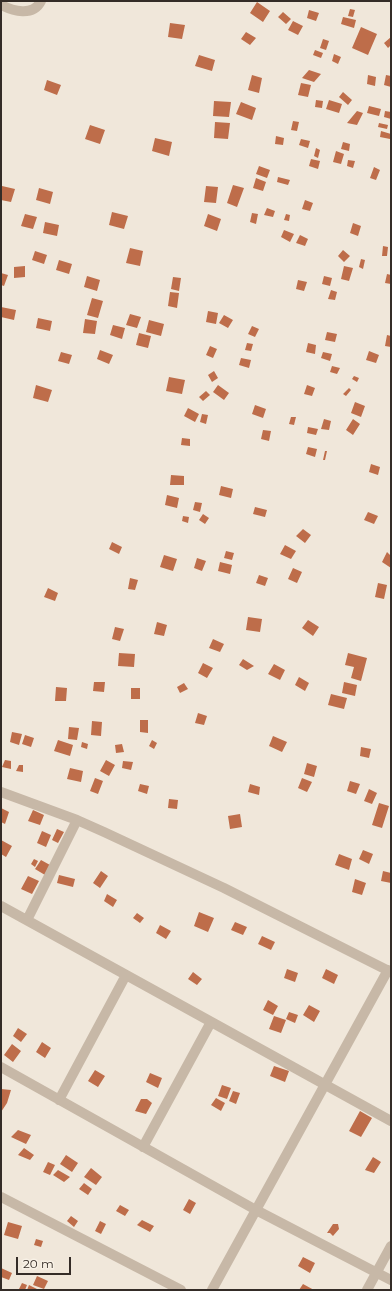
<!DOCTYPE html>
<style>
body{margin:0}
#map{position:relative;width:392px;height:1291px;overflow:hidden;background:#f0e7da;font-family:Montserrat,sans-serif}
canvas{display:block}
.frame{position:absolute;inset:0;border:2px solid #342c27;pointer-events:none}
.scale{position:absolute;left:16px;top:1257px;width:55px;height:18px;box-sizing:border-box;border:2px solid #342c27;border-top:0;padding-left:5px;font-size:12px;line-height:14px;white-space:nowrap;color:#342c27;-webkit-text-stroke:3px #f8f1e6;paint-order:stroke}
</style>
<div id="map">
<canvas width="392" height="1291"></canvas>
<div class="frame"></div>
<div class="scale">20 m</div>
</div>
<script>
const c = document.querySelector('canvas').getContext('2d');
c.lineJoin = 'round';
function paint(path, color) { c.fillStyle = color; c.fill(path, 'evenodd'); }
function stroke(path, color, width, dash) { c.strokeStyle = color; c.lineWidth = width; c.lineCap = dash ? 'butt' : 'round'; c.setLineDash(dash || []); c.stroke(path); }
paint(new Path2D(`
 M257,2L270,11L263,22L250,13Z
 M350,9L355,10L353,17L348,16Z
 M309,10L319,13L316,21L307,18Z
 M283,12L291,19L286,24L278,17Z
 M343,17L356,20L354,28L341,24Z
 M293,21L303,26L298,35L288,30Z
 M170,23L185,25L182,39L168,37Z
 M361,27L377,34L368,55L352,48Z
 M246,32L256,38L250,45L241,39Z
 M391,37V45L388,48L384,43Z
 M323,39L329,41L326,50L320,48Z
 M315,50L323,53L321,58L313,55Z
 M334,54L341,57L338,64L332,61Z
 M199,55L215,60L212,71L195,66Z
 M309,70L321,74L314,82L302,78Z
 M252,75L262,78L259,93L248,90Z
 M368,75L376,77L375,86L367,84Z
 M386,75L391,76V87L384,85Z
 M47,80L61,85L57,95L44,90Z
 M301,83L311,85L308,97L298,95Z
 M343,92L352,100L348,105L339,97Z
 M316,100L323,101L322,108L315,107Z
 M329,100L342,104L339,113L326,109Z
 M214,101L231,102L229,117L213,116Z
 M241,102L256,108L252,120L236,114Z
 M369,106L381,109L379,116L367,113Z
 M357,111L363,113L357,125L347,123Z
 M385,111L391,112V119L384,117Z
 M293,121L299,122L297,131L291,130Z
 M215,122L230,123L228,139L214,138Z
 M379,123L388,125L387,129L378,127Z
 M90,125L105,130L100,144L85,139Z
 M381,131L391,134L390,139L380,137Z
 M276,136L284,138L283,145L275,144Z
 M155,138L172,142L169,156L152,151Z
 M301,139L310,141L308,148L299,145Z
 M343,142L350,144L349,151L341,149Z
 M316,148L320,150L318,158L314,156Z
 M336,151L344,154L341,164L333,162Z
 M311,159L320,161L318,169L309,166Z
 M348,160L355,161L353,168L347,166Z
 M259,166L270,170L267,178L256,174Z
 M374,167L380,170L376,180L370,178Z
 M278,177L290,180L288,185L277,182Z
 M256,178L266,182L263,191L253,188Z
 M233,185L244,188L237,207L227,203Z
 M2,186L15,189L11,202L1,200Z
 M206,186L218,187L216,203L204,202Z
 M39,188L53,192L50,204L36,200Z
 M305,200L313,203L310,211L302,209Z
 M267,208L275,211L273,217L264,215Z
 M112,212L128,216L124,229L109,225Z
 M252,213L258,214L256,224L250,222Z
 M25,214L37,217L33,229L21,226Z
 M208,214L221,219L217,231L204,226Z
 M286,214L290,215L289,221L284,220Z
 M45,222L59,225L57,236L43,233Z
 M353,223L361,226L358,236L350,233Z
 M284,230L294,234L290,242L281,237Z
 M300,235L308,239L305,246L296,243Z
 M383,246L388,247L387,256H382Z
 M130,248L143,251L140,266L126,263Z
 M343,250L350,256L344,262L338,256Z
 M35,251L47,255L44,264L32,260Z
 M361,259L365,260L363,269L359,267Z
 M59,260L72,264L69,274L56,270Z
 M25,266V277L14,278V267Z
 M344,266L353,268L349,281L341,279Z
 M1,273L8,275L4,286L1,285Z
 M387,274L391,275V284L385,283Z
 M87,276L100,280L97,291L84,287Z
 M324,276L332,278L330,286L322,284Z
 M173,277L181,278L179,291L171,289Z
 M298,280L307,282L304,291L296,289Z
 M331,290L337,292L335,300L328,299Z
 M170,292L179,293L177,308L168,306Z
 M92,298L103,301L98,318L87,315Z
 M1,307L16,310L14,320L1,317Z
 M208,311L218,313L216,324L206,322Z
 M130,314L141,317L137,328L126,325Z
 M224,315L233,320L228,328L219,323Z
 M38,318L52,321L50,331L36,328Z
 M85,319L97,321L95,334L83,333Z
 M149,320L164,324L161,336L146,332Z
 M113,325L125,328L122,339L110,335Z
 M252,326L259,329L255,337L248,334Z
 M327,332L337,334L335,342L325,340Z
 M139,333L151,336L148,348L136,345Z
 M387,335L391,336V347L385,346Z
 M247,343L253,344L251,351L245,350Z
 M308,343L316,345L315,354L306,352Z
 M210,346L217,349L213,358L206,355Z
 M100,350L113,355L109,364L97,359Z
 M369,351L379,355L376,363L366,360Z
 M61,352L72,355L69,364L58,361Z
 M323,352L332,354L330,361L321,358Z
 M241,358L251,360L249,368L239,365Z
 M332,366L340,368L337,374L330,372Z
 M214,371L218,378L212,382L208,375Z
 M354,376L359,378L357,382L352,379Z
 M169,377L185,380L182,394L166,391Z
 M36,385L52,390L48,402L33,398Z
 M218,385L229,393L224,400L213,392Z
 M307,385L315,388L312,396L304,394Z
 M349,388L351,390L346,396L343,394Z
 M206,391L210,395L203,401L199,397Z
 M355,402L365,406L361,417L351,413Z
 M255,405L266,409L263,418L252,414Z
 M188,408L199,414L195,422L184,416Z
 M202,414L208,415L206,424L200,422Z
 M291,417H296L294,425L289,424Z
 M324,419L331,421L329,430L321,429Z
 M353,419L360,424L353,435L346,430Z
 M308,427L318,429L316,435L307,433Z
 M263,430L271,431L269,441L261,439Z
 M182,438L190,439V446L181,445Z
 M308,447L317,449L315,457L306,454Z
 M325,451H327L325,460H323Z
 M371,464L380,467L378,475L369,472Z
 M171,475L184,476V485H170Z
 M221,486L233,489L231,498L219,495Z
 M167,495L179,498L177,508L165,505Z
 M195,502L202,503L200,512L193,510Z
 M255,507L267,510L265,517L253,514Z
 M368,512L378,516L374,524L364,520Z
 M203,514L209,518L205,524L199,520Z
 M183,516L189,517L188,523L182,521Z
 M303,529L311,535L305,543L296,536Z
 M112,542L122,547L119,554L109,549Z
 M285,545L296,551L291,559L280,554Z
 M226,551L234,553L232,560L224,558Z
 M387,552L391,556V568L382,562Z
 M164,555L177,559L173,571L160,567Z
 M197,558L206,561L202,571L194,568Z
 M220,562L232,565L230,574L218,571Z
 M293,568L302,572L297,583L288,579Z
 M259,575L268,578L265,586L256,583Z
 M130,578L138,580L135,590L128,589Z
 M378,583L387,585L384,599L375,597Z
 M48,588L58,593L55,601L44,597Z
 M248,617L262,619L260,632L246,630Z
 M308,620L319,627L313,636L302,628Z
 M157,622L167,625L164,636L154,634Z
 M115,627L124,629L120,641L112,639Z
 M213,639L224,644L220,652L209,648Z
 M119,653L135,654L134,667L118,666Z
 M348,653L367,658L361,681L351,678L354,667L345,665Z
 M243,659L254,666L247,670L239,665Z
 M203,663L213,668L207,678L198,673Z
 M274,664L285,670L280,680L268,674Z
 M299,677L309,683L305,691L295,685Z
 M94,682H105L104,692L93,691Z
 M344,682L357,685L355,696L342,693Z
 M184,683L188,689L180,693L177,687Z
 M56,687L67,688L66,701H55Z
 M131,688H140V699H131Z
 M331,694L347,698L344,709L328,705Z
 M198,713L207,716L204,725L195,723Z
 M140,720H148V733L140,732Z
 M92,721L102,722L101,736L91,735Z
 M69,727L79,728L77,740L68,739Z
 M12,732L22,734L19,745L10,742Z
 M25,735L34,738L31,747L22,744Z
 M273,736L287,742L282,752L269,746Z
 M58,740L73,745L70,756L54,751Z
 M152,740L157,743L154,749L149,746Z
 M82,742L88,744L87,749L81,747Z
 M122,744L124,752L116,753L115,745Z
 M361,747L371,749L369,758L360,756Z
 M5,760L11,761V769L2,767Z
 M106,760L115,765L109,776L100,771Z
 M123,761L133,762L131,770L122,768Z
 M307,763L317,766L314,777L304,774Z
 M19,765H23V772L16,771Z
 M70,768L83,771L81,782L67,779Z
 M95,778L103,781L98,794L90,791Z
 M302,778L312,782L307,792L298,788Z
 M350,781L360,784L356,794L347,791Z
 M140,784L149,786L147,794L138,791Z
 M250,784L260,787L259,795L248,792Z
 M369,789L377,793L372,804L364,801Z
 M169,799L178,800L177,809L168,808Z
 M379,803L389,806L382,828L372,825Z
 M1,808L9,812L5,824L1,822Z
 M33,810L44,815L40,825L28,821Z
 M240,814L242,827L230,829L228,816Z
 M57,829L64,832L58,843L52,840Z
 M42,831L51,835L46,847L37,843Z
 M1,840L12,846L6,857L1,854Z
 M363,850L373,854L369,864L359,859Z
 M339,854L352,859L349,870L335,865Z
 M34,859L38,861L35,867L31,864Z
 M41,860L50,865L45,875L35,869Z
 M101,871L108,876L100,888L93,883Z
 M383,871L391,873V883L381,881Z
 M59,875L75,879L73,887L57,883Z
 M28,876L39,881L32,894L21,889Z
 M355,879L366,883L362,895L352,892Z
 M107,894L117,900L113,907L104,901Z
 M199,912L214,918L208,932L194,926Z
 M137,913L144,918L140,923L133,918Z
 M235,922L247,927L243,935L231,930Z
 M160,925L171,931L166,939L156,933Z
 M262,936L275,942L271,950L258,944Z
 M287,969L298,973L295,982L284,978Z
 M326,969L338,975L334,984L322,978Z
 M193,972L202,979L197,985L188,979Z
 M268,1000L278,1006L273,1015L263,1010Z
 M309,1005L320,1011L314,1022L303,1015Z
 M289,1012L298,1015L295,1023L286,1019Z
 M274,1016L286,1020L281,1033L269,1029Z
 M18,1028L27,1034L21,1042L13,1036Z
 M42,1042L51,1048L45,1058L36,1052Z
 M12,1044L21,1051L13,1062L4,1055Z
 M274,1066L289,1071L285,1082L270,1076Z
 M95,1070L105,1076L98,1087L88,1081Z
 M150,1073L162,1078L158,1088L146,1082Z
 M222,1085L231,1088L227,1099L218,1096Z
 M1,1089L11,1090L7,1103L1,1112Z
 M233,1091L240,1093L236,1104L229,1101Z
 M216,1098L225,1103L221,1111L211,1105Z
 M141,1099H147L152,1103L146,1114L135,1111Z
 M360,1111L372,1118L361,1137L349,1131Z
 M18,1130L31,1135L26,1144L11,1137Z
 M24,1148L34,1155L30,1160L18,1155Z
 M66,1155L78,1163L72,1172L60,1164Z
 M373,1157L381,1162L374,1173L365,1170Z
 M48,1162L55,1165L50,1175L43,1172Z
 M91,1168L102,1177L96,1185L84,1177Z
 M58,1170L70,1177L64,1182L53,1175Z
 M84,1183L92,1189L88,1195L79,1189Z
 M189,1199L196,1203L190,1214L183,1210Z
 M120,1205L129,1210L125,1216L116,1211Z
 M71,1216L78,1221L74,1227L67,1221Z
 M142,1220L154,1226L150,1232L137,1225Z
 M100,1221L106,1224L101,1234L95,1231Z
 M8,1222L22,1226L18,1239L4,1235Z
 M333,1224H338L339,1229L333,1236L330,1233H327Z
 M36,1239L43,1241L41,1247L34,1245Z
 M303,1257L315,1263L310,1273L298,1266Z
 M1,1268L12,1273L9,1280L1,1277Z
 M37,1276L48,1281L44,1289L33,1285Z
 M22,1283L27,1285L25,1290L19,1289Z
 M303,1284L314,1290H299Z
 M29,1285L39,1290H27Z`), '#be6d4a');
stroke(new Path2D(`
 M1,5C13,11 33,17 41,1
 M1,792L77,820L104,832L224,888L391,972
 M1,906L391,1121
 M27,920L77,820
 M1,1067L256,1210L391,1280
 M59,1100L126,975
 M143,1147L211,1022
 M1,1197L181,1290
 M212,1290L388,970
 M367,1290L391,1246`), '#c7b8a7', 10);
</script>
